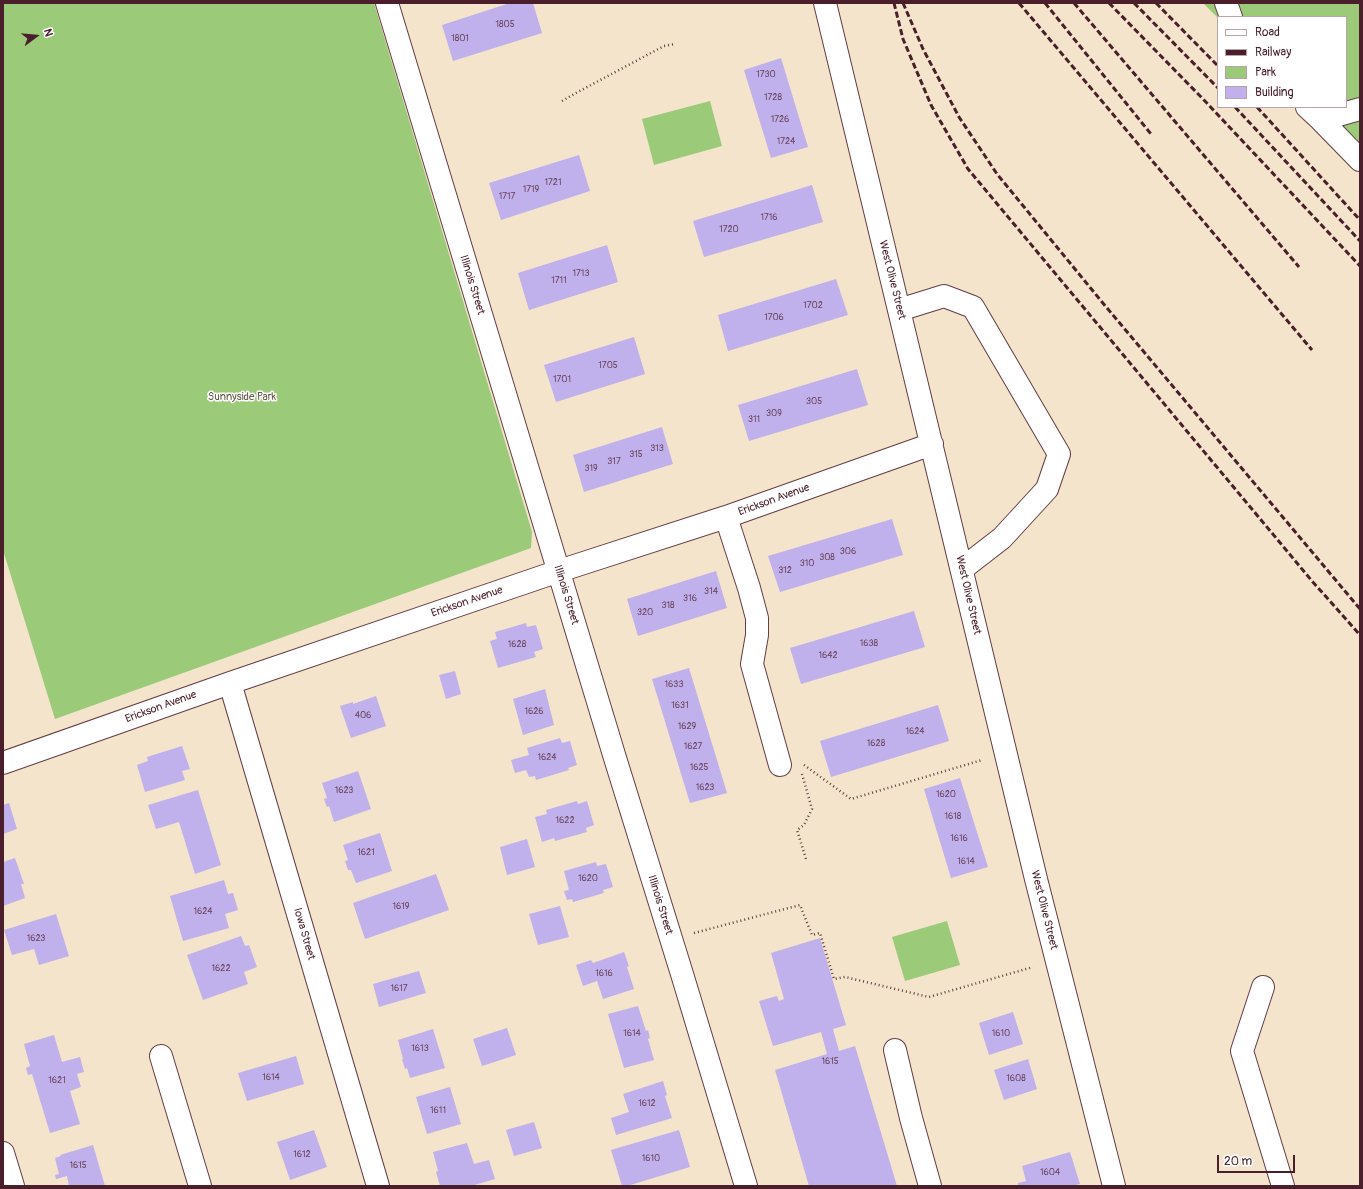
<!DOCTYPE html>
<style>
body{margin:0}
#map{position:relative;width:1363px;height:1189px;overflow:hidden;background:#f3e4cb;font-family:Pangolin,sans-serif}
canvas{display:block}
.frame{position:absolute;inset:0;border:4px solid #4a1f2b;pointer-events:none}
.legend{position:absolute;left:1217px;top:16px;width:130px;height:92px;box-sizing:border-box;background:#fff;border:1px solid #b7a5aa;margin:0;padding:5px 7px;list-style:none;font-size:12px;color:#4a1f2b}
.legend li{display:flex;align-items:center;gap:8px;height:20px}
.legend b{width:20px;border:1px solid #b7a5aa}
.north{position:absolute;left:16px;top:16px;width:40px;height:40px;-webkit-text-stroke:3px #fff;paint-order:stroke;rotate:74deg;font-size:11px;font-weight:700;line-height:16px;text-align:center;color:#4a1f2b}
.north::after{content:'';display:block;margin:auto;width:14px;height:18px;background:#4a1f2b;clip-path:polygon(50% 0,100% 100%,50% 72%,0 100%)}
.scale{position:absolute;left:1217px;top:1155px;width:78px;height:18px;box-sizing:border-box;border:2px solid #4a1f2b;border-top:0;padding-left:5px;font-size:12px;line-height:14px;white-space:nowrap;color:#4a1f2b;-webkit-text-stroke:3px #fff;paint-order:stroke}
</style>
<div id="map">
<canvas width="1363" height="1189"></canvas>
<div class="frame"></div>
<ul class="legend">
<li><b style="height:5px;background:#fff"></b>Road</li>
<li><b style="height:5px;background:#4a1f2b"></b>Railway</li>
<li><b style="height:11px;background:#9bca79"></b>Park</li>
<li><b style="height:11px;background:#c0b0eb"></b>Building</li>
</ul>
<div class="north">N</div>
<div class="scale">20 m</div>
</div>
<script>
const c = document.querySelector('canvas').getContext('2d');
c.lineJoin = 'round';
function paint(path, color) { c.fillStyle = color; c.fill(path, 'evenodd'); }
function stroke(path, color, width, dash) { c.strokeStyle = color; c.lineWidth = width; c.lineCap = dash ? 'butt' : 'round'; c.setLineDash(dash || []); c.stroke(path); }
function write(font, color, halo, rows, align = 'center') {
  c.font = font + ' Pangolin,sans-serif'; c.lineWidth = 3; c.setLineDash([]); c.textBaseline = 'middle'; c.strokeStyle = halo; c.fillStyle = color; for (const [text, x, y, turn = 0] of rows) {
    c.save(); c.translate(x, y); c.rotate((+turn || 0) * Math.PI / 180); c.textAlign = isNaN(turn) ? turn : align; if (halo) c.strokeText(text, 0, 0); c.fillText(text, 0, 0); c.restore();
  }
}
paint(new Path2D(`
 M3,3H374L532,532L531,548L55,719L3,550Z
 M1203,3H1360V162L1306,107H1346V17H1218V18Z
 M710,101L722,146L654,165L642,119Z
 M947,921L960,965L905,981L892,937Z`), '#9bca79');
paint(new Path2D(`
 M510,3H533L542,33L453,61L442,25Z
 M781,58L808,147L771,158L744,70Z
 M579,155L590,191L501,220L489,183Z
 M812,185L823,222L704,257L693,221Z
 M607,245L618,282L529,310L518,273Z
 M836,279L848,315L728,351L718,315Z
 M634,337L645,374L556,402L544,365Z
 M857,369L868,405L749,441L738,405Z
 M662,427L673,464L584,492L573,455Z
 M892,519L903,555L780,592L768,556Z
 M716,571L727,608L638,636L627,599Z
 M914,611L925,647L801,684L790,648Z
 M526,623L527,627L536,625L543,649L534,652L536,657L498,668L490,641L497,639L495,632Z
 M689,668L727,793L690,803L652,679Z
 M455,671L461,694L446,699L439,675Z
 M545,689L554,725L523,735L513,699Z
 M376,696L386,726L351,738L340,706L353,702V704Z
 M938,705L949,741L831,777L820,741Z
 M560,738L562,743L570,741L577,765L568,768L569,770L536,780L535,776L529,777L526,770L515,773L511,760L529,755L527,748Z
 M182,746L190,769L182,771L185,780L145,792L137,765L148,761L147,757Z
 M358,771L371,809L334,822L329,806L327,807L324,799L327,798L322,783Z
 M960,778L988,867L951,878L924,789Z
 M198,790L221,865L195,874L179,822L156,829L148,805Z
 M577,801L578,804L587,801L594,825L586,828L587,832L555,841L554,838L542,842L535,817L547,814L546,810Z
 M9,803L17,829L3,834V805Z
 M380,833L392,871L356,883L351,870H348L345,861L348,860L343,845Z
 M527,839L535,867L507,875L500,847Z
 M15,858L24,884H21L25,898L3,906V862Z
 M596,862L597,866L606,864L613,887L603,890L604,893L573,902L572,899L567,900L564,891L569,890L564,871Z
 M436,874L449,910L365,939L353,903Z
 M224,880L228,894L233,893L238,910L225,914L229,928L183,941L170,896Z
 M560,906L569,937L538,945L529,914Z
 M56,914L69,956L39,965L34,949L12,955L4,930Z
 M241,936L245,946L249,945L257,967L244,972L248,984L203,1000L187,955Z
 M820,938L846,1025L833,1029L839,1051L855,1046L897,1186H809L775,1070L827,1054L821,1032L773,1046L759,1001L777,996L779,1001L784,999L771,953Z
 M624,952L629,966L627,967L634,989L603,999L597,981L583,986L576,965L591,960L593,963Z
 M419,971L426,993L379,1007L373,984Z
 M638,1006L646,1031L648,1030L650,1038L648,1039L654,1060L624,1068L608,1014Z
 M1013,1012L1023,1044L989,1055L979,1023Z
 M507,1028L516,1055L482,1066L473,1039Z
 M433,1029L445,1068L410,1078L407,1068L405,1069L402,1059H403L398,1040Z
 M54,1035L62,1062L80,1057L84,1072L77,1074L81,1087L70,1091L80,1124L50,1133L32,1074L28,1075L26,1068L30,1066L24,1044Z
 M296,1056L304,1084L247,1101L238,1073Z
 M1028,1059L1037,1089L1004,1100L994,1070Z
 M663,1081L667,1095L665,1096L672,1118L616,1135L611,1118L629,1112L623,1094Z
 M450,1087L461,1124L427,1134L416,1097Z
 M534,1122L542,1148L514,1156L506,1130Z
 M314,1130L327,1167L290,1180L277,1142Z
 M679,1130L690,1167L627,1186H622L611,1150Z
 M467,1143L474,1164L489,1160L495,1179L471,1186H440L436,1172L438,1171L433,1152Z
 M93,1145L105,1186H69L67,1176L56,1179L55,1175L59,1174L55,1158L61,1156L60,1155Z
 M1070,1152L1080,1184L1072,1186H1018V1183L1026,1181L1022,1166Z`), '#c0b0eb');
const minor = new Path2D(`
 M387,3L615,758L682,974L746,1186
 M825,3L1036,879L1114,1186
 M1226,3L1231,17
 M1307,107L1321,120L1360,109
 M1321,120L1360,160
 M899,310L944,296L973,307L1059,454L1047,489L1002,538L962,569
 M726,517L749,588L757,618V635L752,664L780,765
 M230,683L378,1186
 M3,763L230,683L559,571L726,517L932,444
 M1263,987L1242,1051L1283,1186
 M895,1050L911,1118L930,1186
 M161,1056L200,1186
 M3,1153L13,1186`);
stroke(minor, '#633d43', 24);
stroke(new Path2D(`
 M562,101L576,93L664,46L674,44
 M804,765L851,799L982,760
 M802,774L812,809L804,825L797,830L806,859
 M694,933L800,905L812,935L820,933L834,979L845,977L929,997L1033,967`), '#633d43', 2.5, [1, 3]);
stroke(minor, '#fff', 22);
stroke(new Path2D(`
 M894,3L903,39L931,105L968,169L1312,581L1360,635
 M903,3L923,49L959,117L997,174L1102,302L1360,609
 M1019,3L1312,350
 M1045,3L1151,134
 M1074,3L1299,267
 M1109,3L1203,99L1360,266
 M1134,3L1218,88
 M1156,3L1218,66
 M1235,107L1360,241
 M1257,107L1360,220`), '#4a1f2b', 3, [6, 3]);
write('9px', '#68435b', null, [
 ["1805",505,25],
 ["1801",460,39],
 ["1730",766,75],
 ["1728",773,98],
 ["1726",780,120],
 ["1724",786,142],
 ["1721",553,183],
 ["1719",531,190],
 ["1717",507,197],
 ["1716",769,218],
 ["1720",729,230],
 ["1713",581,274],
 ["1711",559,281],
 ["1702",813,306],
 ["1706",774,318],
 ["1705",608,366],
 ["1701",562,380],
 ["305",814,402],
 ["309",774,414],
 ["311",754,420],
 ["313",657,449],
 ["315",636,455],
 ["317",614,462],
 ["319",591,469],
 ["306",848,552],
 ["308",827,558],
 ["310",807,564],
 ["312",785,571],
 ["314",711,592],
 ["316",690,599],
 ["318",668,606],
 ["320",645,613],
 ["1638",869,644],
 ["1628",517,645],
 ["1642",828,656],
 ["1633",674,685],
 ["1631",680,706],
 ["1626",534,712],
 ["406",363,716],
 ["1629",687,727],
 ["1624",915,732],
 ["1628",876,744],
 ["1627",693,747],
 ["1624",547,758],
 ["1625",699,768],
 ["1623",705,788],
 ["1623",344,791],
 ["1620",946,795],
 ["1618",953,817],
 ["1622",565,821],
 ["1616",959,839],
 ["1621",366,853],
 ["1614",966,862],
 ["1620",588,879],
 ["1619",401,907],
 ["1624",203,912],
 ["1623",36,939],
 ["1622",221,969],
 ["1616",604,974],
 ["1617",399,989],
 ["1614",632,1034],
 ["1610",1001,1034],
 ["1613",420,1049],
 ["1615",830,1062],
 ["1614",271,1078],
 ["1608",1016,1079],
 ["1621",57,1081],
 ["1612",647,1104],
 ["1611",438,1111],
 ["1612",302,1155],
 ["1610",651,1159],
 ["1615",78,1166],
 ["1604",1050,1173]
]);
write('11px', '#4a1f2b', '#fff', [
 ["West Olive Street",892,280,76],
 ["Illinois Street",472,285,73],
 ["Erickson Avenue",774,500,-20],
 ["Illinois Street",566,595,73],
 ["West Olive Street",968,595,77],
 ["Erickson Avenue",467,602,-19],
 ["Erickson Avenue",161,707,-20],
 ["Illinois Street",660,905,73],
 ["West Olive Street",1044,910,76],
 ["Iowa Street",304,934,74]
]);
write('11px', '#665b46', '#fff', [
 ["Sunnyside Park",242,397]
]);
</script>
